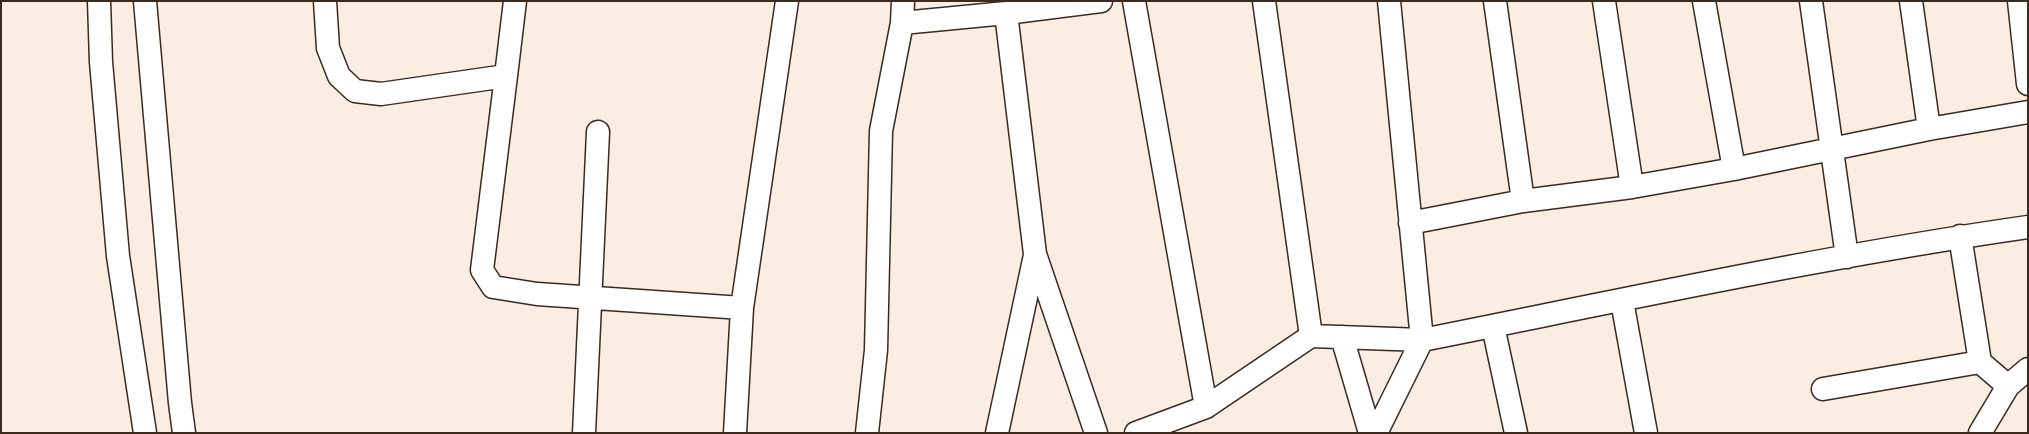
<!DOCTYPE html>
<html>
<head>
<meta charset="utf-8">
<style>
  body { margin:0 }
  #map { position:relative; width:2029px; height:434px; overflow:hidden; background:#faede2; font-family:"Patrick Hand",sans-serif }
  canvas { display:block }
  .frame { position:absolute; inset:0; border:2px solid #3b2a1e; pointer-events:none }
</style>
</head>
<body>
<div id="map">
<canvas width="2029" height="434"></canvas>
<div class="frame"></div>
</div>
<script>
const c = document.querySelector('canvas').getContext('2d');
c.lineJoin = 'round';
function strokePath(path, color, width, dash) { c.strokeStyle = color; c.lineWidth = width; c.lineCap = dash ? 'butt' : 'round'; c.setLineDash(dash || []); c.stroke(path); }
const street = new Path2D(`
  M325,1L328,48L339,76L355,91L381,94L506,76L482,270L493,287L537,294L742,308
  M1134,1L1206,407
  M1264,1L1311,336L1422,340L1376,433
  M1389,1L1422,340C1623,300 1825,256 2028,227
  M1495,1L1523,201
  M1604,1L1632,187
  M1704,1L1734,169
  M1811,1L1847,257
  M1911,1L1929,129
  M2019,1L2028,84
  M1006,13L1035,254L1096,433
  M902,23L1006,13L1101,1
  M506,76L515,1
  M1410,223L1523,201L1632,187L1734,169L1929,129L2028,112
  M1960,236L1980,362L2008,386
  M1622,301L1646,433
  M1493,326L1516,433
  M1342,337L1370,433
  M1823,389L1980,362
  M584,433L598,132
  M735,433L742,308L787,1
  M867,433L876,350L881,131L902,23L903,1
  M997,433L1035,255
  M1136,433L1206,407L1311,336
  M1980,433L2008,386L2028,369`);
const secondary = new Path2D(`
  M99,1L101,62L118,256L145,433
  M145,1L180,403L184,433`);
strokePath(street, '#3b2a1e', 25);
strokePath(secondary, '#3b2a1e', 25);
strokePath(street, '#fff', 22);
strokePath(secondary, '#fff', 22);
</script>
</body>
</html>
